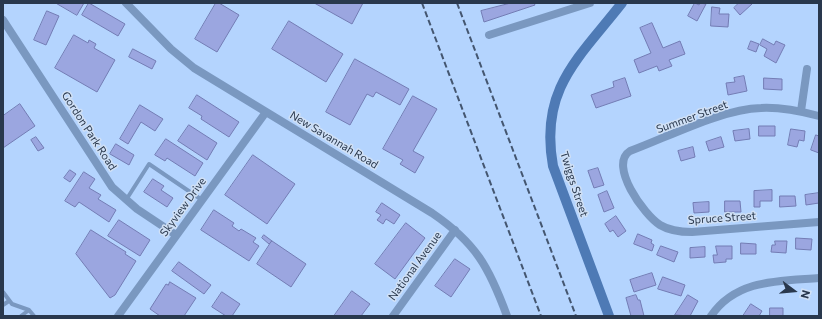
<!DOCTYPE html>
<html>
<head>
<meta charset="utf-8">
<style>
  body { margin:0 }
  #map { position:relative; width:822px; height:319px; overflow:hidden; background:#b4d4fe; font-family:Commissioner,sans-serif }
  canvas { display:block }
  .frame { position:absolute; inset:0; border:4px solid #29384d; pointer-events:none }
  .north { position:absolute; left:774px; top:271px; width:40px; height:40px; -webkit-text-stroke:3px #d0e0f5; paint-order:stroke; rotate:106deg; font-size:11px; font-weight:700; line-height:16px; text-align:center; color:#29384d }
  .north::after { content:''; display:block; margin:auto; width:14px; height:18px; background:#29384d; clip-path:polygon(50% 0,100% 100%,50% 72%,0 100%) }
</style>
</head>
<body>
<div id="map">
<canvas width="822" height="319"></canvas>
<div class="frame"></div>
<div class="north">N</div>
</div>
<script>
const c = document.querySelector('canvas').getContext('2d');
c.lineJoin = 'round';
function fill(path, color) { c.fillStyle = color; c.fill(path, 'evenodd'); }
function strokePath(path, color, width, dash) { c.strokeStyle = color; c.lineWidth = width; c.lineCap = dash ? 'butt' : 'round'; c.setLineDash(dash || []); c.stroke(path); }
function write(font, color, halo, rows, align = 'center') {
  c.font = font + ' Commissioner,sans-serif'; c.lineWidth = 3; c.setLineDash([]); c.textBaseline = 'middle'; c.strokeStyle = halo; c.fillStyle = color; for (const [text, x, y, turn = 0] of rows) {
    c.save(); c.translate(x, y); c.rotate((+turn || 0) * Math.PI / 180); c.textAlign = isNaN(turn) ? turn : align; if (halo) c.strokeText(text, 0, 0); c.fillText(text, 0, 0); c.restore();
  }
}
const building = new Path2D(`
  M56,3H84L77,15Z
  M89,3L125,24L118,36L82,15Z
  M216,3H219L239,15L217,52L195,39Z
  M317,3H363L352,24L316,4Z
  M511,3H534L535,5L484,22L481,11Z
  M695,3L699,5L700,3L706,4L697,21L688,16Z
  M739,3H751L752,4L740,15L734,8Z
  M712,7L720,8L719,14H729L728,27L711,26Z
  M47,11L59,16L46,45L34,40Z
  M289,21L343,54L326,82L272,49Z
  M652,23L663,48L680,41L685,54L669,60L672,66L659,71L657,66L639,73L634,60L651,53L640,28Z
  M74,35L88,43L89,40L96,44L94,48L115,60L97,92L55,68Z
  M763,39L774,45L776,41L785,45L776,63L764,56L767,49L760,45Z
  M751,41L759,44L756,52L748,49Z
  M133,49L156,61L152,69L129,57Z
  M355,59L409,89L400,105L376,92L373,97L367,94L350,125L326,112Z
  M744,76L747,91L728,95L726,83L735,82L734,78Z
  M625,78L631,96L596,108L591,95L614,87L613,82Z
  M764,78L782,79V90L764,89Z
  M197,95L239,122L229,137L201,119L202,116L189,108Z
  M413,96L437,109L413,151L424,157L415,173L400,164L403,160L383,149Z
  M20,104L35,126L3,148V116Z
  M140,105L163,119L155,131L141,122L128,144L120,139Z
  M189,125L217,143L207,160L178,141Z
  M759,126H775V136H759Z
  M749,129L750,139L735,141L733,131Z
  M791,129L805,131L804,141L799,140L797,147L788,145Z
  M816,135L819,136V153L811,150Z
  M36,137L44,148L38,151L31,140Z
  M721,137L724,147L709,151L706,142Z
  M166,139L203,163L195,176L167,158L165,161L155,155Z
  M116,144L134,155L129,165L110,154Z
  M693,147L695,157L681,161L678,151Z
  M253,155L295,184L267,224L225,195Z
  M598,168L604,185L594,188L588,171Z
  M70,170L76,174L70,182L64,178Z
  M84,172L95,179L89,188L101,195L98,199L116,210L109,222L79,202L75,207L65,201Z
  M153,179L164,186L161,190L173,198L167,207L144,192Z
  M772,190V201H760V207H754V191Z
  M607,191L614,208L604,212L598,195Z
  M819,193V203L806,205L805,195Z
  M780,196H795L796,206L780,207Z
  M725,201H740L741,212H725Z
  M709,202V212L694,213L693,203Z
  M382,203L400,215L394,224L386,219L383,224L377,220L381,215L376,212Z
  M214,210L234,223L232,226L239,231L241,229L256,238L253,242L259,246L249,261L201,230Z
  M616,216L626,231L618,237L613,230L610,232L605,224Z
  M119,220L150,240L140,256L108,236Z
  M406,223L425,238L395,279L375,264Z
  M91,230L126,252L125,254L136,261L115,295L110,298L76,254Z
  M638,234L652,240L651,243L654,245L652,251L634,244Z
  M264,235L272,241L269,244L262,238Z
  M796,238L812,239L811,250L796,249Z
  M272,241L306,264L291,287L257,264Z
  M775,241H787L786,253L771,252L772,245H775Z
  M741,243L756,244V254H741Z
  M661,246L678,252L674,262L657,255Z
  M716,246H732V259H726V262L714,263L713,255H717Z
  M705,247V257L690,258V248Z
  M455,259L470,269L451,297L435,286Z
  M179,262L211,285L204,294L172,271Z
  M652,273L656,285L634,292L630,280Z
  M663,277L685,285L681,296L658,289Z
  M170,282L196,298L184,316H160L150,309L166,284L168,285Z
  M352,291L370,304L361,316H334Z
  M222,292L240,304L232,316H226L212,307Z
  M636,295L638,300H640L644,316H631L626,298Z
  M688,295L698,301L690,316L675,315Z
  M751,304L762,311L759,316H743Z
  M770,308H783V316H770Z`);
const lane = new Path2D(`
  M126,200L149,164L202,200
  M3,292L12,304L29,310
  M3,305L9,301
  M21,316L29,310L34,316`);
const street = new Path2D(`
  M126,3L171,49L194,68L432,213C476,243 489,267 507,316
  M3,20L112,187L137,209L176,235
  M489,35L590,3
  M801,111L807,69
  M819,116C800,111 781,107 761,108C722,109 668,137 630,151C608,165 644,215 660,225C670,231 681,232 692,232L819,222
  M118,316L266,112
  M393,316L455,230
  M711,316C736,279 779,281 819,278`);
const secondary = new Path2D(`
  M609,316L553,166C539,89 579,58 622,3`);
const rail = new Path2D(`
  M422,3L541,316
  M457,3L576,316`);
const streetNames = [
  ["Summer Street",692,117,-20],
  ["Gordon Park Road",89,131,57],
  ["New Savannah Road",334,140,31],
  ["Twiggs Street",574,184,72],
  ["Skyview Drive",183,207,-54],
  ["Spruce Street",722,218,-4],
  ["National Avenue",415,266,-54]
];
fill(building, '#9ba6e0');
strokePath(building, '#737cb4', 1);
strokePath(lane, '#7a98c0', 4);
strokePath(street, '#7a98c0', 8);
strokePath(secondary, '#4e7ab5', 10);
strokePath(rail, '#445670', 2, [6, 3]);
write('11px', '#29384d', '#d0e0f5', streetNames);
</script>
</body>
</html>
